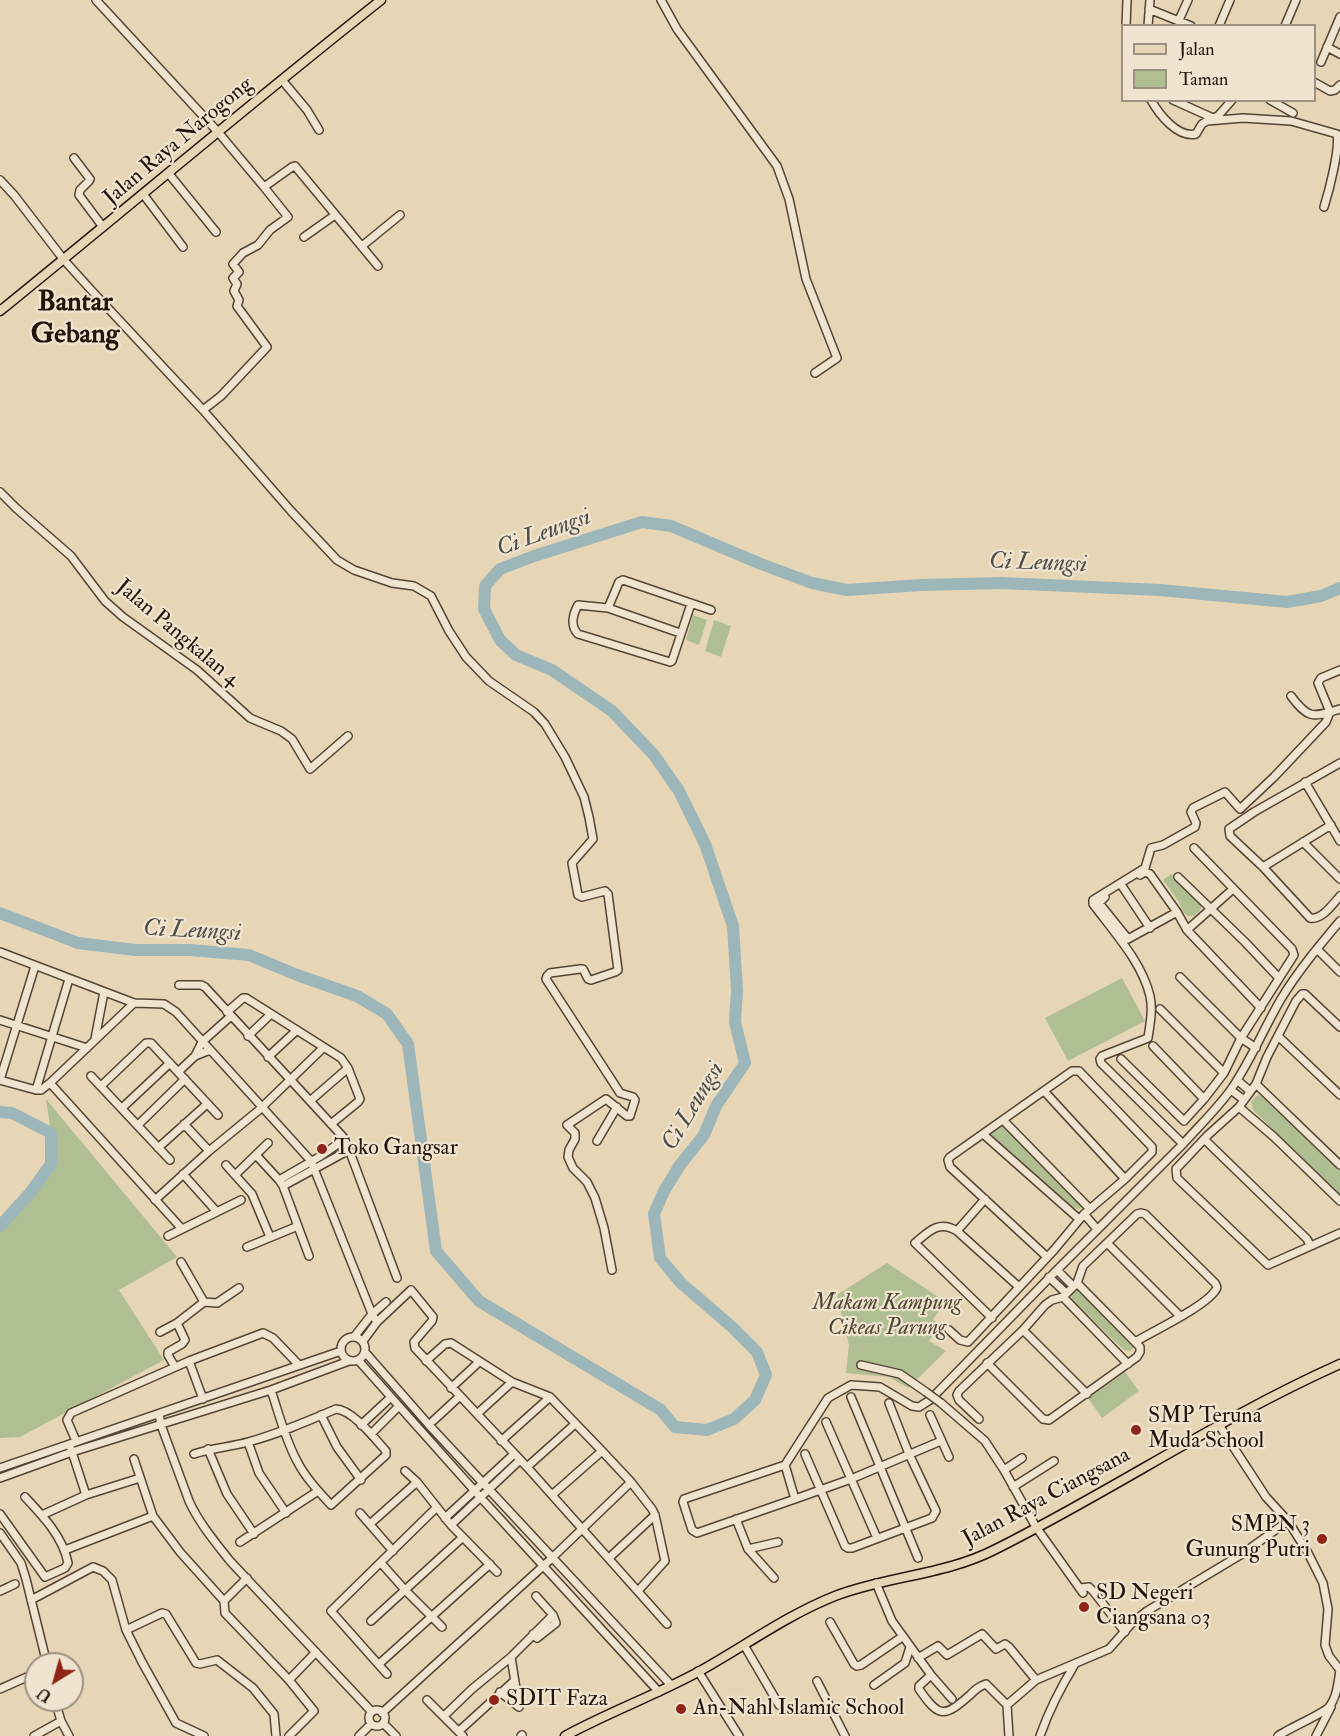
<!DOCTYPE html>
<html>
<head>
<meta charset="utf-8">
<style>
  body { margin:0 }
  #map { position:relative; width:1340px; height:1736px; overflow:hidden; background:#e6d6b6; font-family:"IM FELL Double Pica",serif }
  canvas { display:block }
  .legend { position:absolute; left:1121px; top:24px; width:195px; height:78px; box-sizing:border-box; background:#efe4d0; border:2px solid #9e9181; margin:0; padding:8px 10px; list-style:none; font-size:18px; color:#25140b }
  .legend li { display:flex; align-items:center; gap:12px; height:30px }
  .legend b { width:30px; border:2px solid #9e9181 }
  .north { position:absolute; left:24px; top:1652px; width:60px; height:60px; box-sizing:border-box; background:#efe4d0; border:2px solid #9e9181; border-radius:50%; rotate:217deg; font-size:16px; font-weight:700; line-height:24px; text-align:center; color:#25140b }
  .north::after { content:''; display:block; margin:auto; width:21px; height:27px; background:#8f2418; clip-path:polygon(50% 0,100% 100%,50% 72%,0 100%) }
</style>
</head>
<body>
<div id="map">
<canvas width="1340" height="1736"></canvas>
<ul class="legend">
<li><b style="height:8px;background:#e6d6b6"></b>Jalan</li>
<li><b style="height:16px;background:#b0bf92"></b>Taman</li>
</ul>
<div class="north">U</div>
</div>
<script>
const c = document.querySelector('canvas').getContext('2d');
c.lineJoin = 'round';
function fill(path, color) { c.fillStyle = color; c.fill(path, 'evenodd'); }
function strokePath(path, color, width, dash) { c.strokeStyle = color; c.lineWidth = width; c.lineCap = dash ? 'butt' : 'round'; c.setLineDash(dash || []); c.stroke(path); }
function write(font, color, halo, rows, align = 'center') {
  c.font = font + ' "IM FELL Double Pica",serif'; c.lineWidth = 4.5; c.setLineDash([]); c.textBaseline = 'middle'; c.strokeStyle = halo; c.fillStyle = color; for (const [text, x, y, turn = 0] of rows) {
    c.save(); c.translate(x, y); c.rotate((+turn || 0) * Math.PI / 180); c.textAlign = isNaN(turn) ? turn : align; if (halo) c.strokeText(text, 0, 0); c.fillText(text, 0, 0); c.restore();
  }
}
const green = new Path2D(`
  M693,615L707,620L699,645L686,640Z
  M714,620L731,626L721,657L705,651Z
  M1171,874L1201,906V909L1194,916H1188L1183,912L1179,902L1163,880Z
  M1122,978L1145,1021L1068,1061L1045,1018Z
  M1259,1095L1264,1097L1340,1171V1195L1253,1110L1251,1102L1255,1097Z
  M46,1099L177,1257L119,1290L164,1360L20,1437L0,1438V1226L30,1193L51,1164V1133Z
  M1004,1125L1083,1206L1079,1209L1072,1208L992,1137L991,1134Z
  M887,1263L946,1302L933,1319L940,1326L929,1341L946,1351L908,1388L889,1377L846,1373L849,1345L837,1295Z
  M1078,1289L1136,1344L1131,1351L1124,1350L1072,1300L1071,1293L1074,1290Z
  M1125,1372L1139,1391L1102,1418L1088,1398Z`);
const river = new Path2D(`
  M0,913L78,943L135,950H190L249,955L297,975L357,996L387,1014L408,1044L436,1251L479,1301L661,1410L675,1427L707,1430L734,1419L755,1400L766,1375L757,1352L732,1327L681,1283L660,1258L654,1214L664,1191L680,1165L704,1135L716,1106L745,1063L735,1022L737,991L733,926L705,844L679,791L654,755L612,711L552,670L516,655L500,640L484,609L485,586L500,569L534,556L642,522L671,526L761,564L812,583L847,590L921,585L1001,583L1160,590L1287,602L1321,596L1340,588
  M0,1112L12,1113L51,1133V1164L30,1193L0,1226`);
const minor = new Path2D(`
  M96,0L218,132L264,187L292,167L295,166L378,266
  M661,0L677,29L777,166L789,199L806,279L837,358L815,373
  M1149,9L1191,26
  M1179,20L1188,0
  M1126,26L1127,0
  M1148,26L1150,0
  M1219,26L1230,0
  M1285,26L1296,0
  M1327,47L1340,54
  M1321,62L1340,17
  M282,80L307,110L319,130
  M1314,82L1330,91L1335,90L1340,85
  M1151,100C1159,114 1177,138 1196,134L1202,124L1207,121L1243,118L1291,121L1337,134C1340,149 1329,191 1324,207
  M1173,100L1213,118L1218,116L1232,100
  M1270,100L1293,113
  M74,158L90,179L89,181L80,190L79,195L103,227
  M169,174L216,232
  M0,180L14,195L64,260L92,291L203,410L291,511L337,560L354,570L392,583L414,586L431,596L449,631L466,657L489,681L534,712L545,724L565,757L584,797L589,817L593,839L572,863L578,895L582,897L605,891L608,894L618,970L615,972L591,980L588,979L583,969H580L550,973L547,976L546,979L620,1093L633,1097L635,1100L630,1116H627L606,1099L567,1125L575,1133V1139L569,1150L568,1157L573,1168L587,1182L595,1198L604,1228L612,1270
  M143,194L183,247
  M304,237L335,215
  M362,246L400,215
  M203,410L221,396L267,347L237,306L239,300L234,291L237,284L233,278L239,272L233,264L243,253L258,245L270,230L288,217L264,187
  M0,492L16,508L71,556L105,601L123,617L197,670L250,718L281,731L292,739L310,769L348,736
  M691,604L672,661L670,662L578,634C570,626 573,614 578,605L608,608L619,582L623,580L711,610
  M608,608L680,633
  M1291,696C1309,720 1313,717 1340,709
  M1340,763L1254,812L1229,829L1230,836L1263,867L1310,918C1322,920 1332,905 1340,896
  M1305,782L1340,841
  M1303,842L1340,879
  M1263,867L1331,825
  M1140,875L1145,872L1150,874L1177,912L1187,930L1261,1008
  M1178,877L1245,942L1278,977
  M1122,886L1150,928
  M1105,897L1099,903L1128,939L1177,912
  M1187,930L1233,889
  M1317,949L1340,972
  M0,952L134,1003L164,1004L176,1012L311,1161L372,1314L377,1322
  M1180,977L1241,1038L1256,1048
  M179,985H201L205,987L345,1139L397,1278
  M134,1003L50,1083L182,1229
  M1160,1009L1224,1073
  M227,1012L243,998H246L341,1058L348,1068L360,1099L358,1102L331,1124
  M0,1020L87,1048
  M1340,1027L1305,994H1302L1296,1001L1267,1057L1256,1084L1239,1107L1208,1135L1176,1169L1177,1178L1268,1265L1340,1233
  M248,1036L271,1014
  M1278,1036L1340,1095
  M95,1039L104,992
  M1153,1046L1204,1099
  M195,1056L202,1042L231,1016
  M268,1057L297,1030
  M1121,1059L1184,1121L1204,1099L1224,1073L1241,1038L1294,955L1292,949L1194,848
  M178,1072L195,1056L210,1050
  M91,1076L170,1160
  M0,1080L35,966
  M0,1080L36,1090H41L50,1083
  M1237,1080L1250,1091
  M1256,1084L1340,1165
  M101,1086L146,1043H151L218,1115
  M36,1090L69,979
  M1231,1090L1244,1100
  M1044,1091L1125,1179
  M310,1101L348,1068
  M1239,1107L1274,1137L1340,1201
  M122,1108L170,1063
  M1003,1120L1090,1209
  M184,1124L209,1151
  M138,1125L185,1079
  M983,1134L1079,1219
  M1204,1139L1307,1239L1310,1245
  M597,1141L617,1107
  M1183,1144L1101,1063L1100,1059L1102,1056L1148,1038C1150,1024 1153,1010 1150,996C1142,962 1113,931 1093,904V900L1145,868L1151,848L1163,845L1195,827L1196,823L1191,812L1193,808L1225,792L1240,809L1274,777L1326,722L1330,712L1318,683L1321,678L1340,670
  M158,1148L207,1104
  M256,1155L279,1180L283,1186L309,1256
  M226,1165L252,1194L270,1237
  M183,1174L217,1212
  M235,1175L268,1143
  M279,1180L319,1157L345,1139
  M283,1186L349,1150
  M155,1200L209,1151L259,1110L323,1048
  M1084,1214L1097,1229
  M957,1231L985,1199
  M168,1236L241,1200
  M1107,1243L1180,1316
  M247,1247L298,1226
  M181,1262L204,1302
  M1057,1270L1073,1286
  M1049,1277L1066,1293
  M1063,1297L1128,1364
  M992,1318L915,1243C929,1231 939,1220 957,1231L1019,1287
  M949,1330L960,1340L968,1342L1054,1250L1084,1214L1125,1179L1152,1152V1147L1079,1071H1072L950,1157L948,1160L950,1167L1047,1257
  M1023,1330L1087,1394
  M160,1332L177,1323
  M341 1349a12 12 0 1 1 24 0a12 12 0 1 1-24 0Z
  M354,1337L372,1314L386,1302
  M363,1341L377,1322L411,1290L433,1317L432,1321L414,1342L415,1348L527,1467L667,1624
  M365,1352L429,1425L671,1685
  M358,1360L481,1498L659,1692
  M189,1361L203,1399
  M426,1361L445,1344L451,1343L512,1382L550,1397L602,1451L631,1482L652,1509L655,1515L665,1561L638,1591
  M987,1363L1043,1419L1049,1420L1137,1357L1140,1352V1347L1077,1283
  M861,1365L900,1374L926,1392
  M175,1367L168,1355V1352L182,1344L185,1340L177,1323L204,1302L217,1303L239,1288
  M451,1388L479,1362
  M851,1397L918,1558
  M941,1403L985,1441L1004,1470L1036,1527L1083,1593
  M159,1414L161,1425L189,1501C199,1523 215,1542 230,1561L372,1712
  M477,1414L512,1382
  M321,1415L337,1447L361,1480
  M930,1415L949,1457
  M979,1419L959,1400L957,1395L959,1391L1023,1330L1045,1305L1052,1300L1063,1297L1077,1283L1083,1266L1137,1214L1141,1213L1145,1214L1215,1283C1217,1287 1218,1287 1215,1291C1204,1307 1153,1331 1135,1342
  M433,1421L459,1397
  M826,1422L877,1538
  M361,1425L390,1398
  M1219,1425L1266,1497L1288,1521L1308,1553L1323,1583L1328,1609L1325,1645L1329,1656L1340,1670C1338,1683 1337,1697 1329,1707C1323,1714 1289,1728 1278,1736
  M371,1434L399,1406
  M76,1441L67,1420L71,1413L189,1361L263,1333L273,1338L299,1365
  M501,1441L550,1397
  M248,1442L259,1473L286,1513
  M71,1449L86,1495
  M208,1449L227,1494L254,1534
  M194,1454C212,1448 230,1447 248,1442C278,1434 308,1421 336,1409C353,1410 375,1439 386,1451V1455L331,1505C319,1492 305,1477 297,1461C285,1439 279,1414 271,1390
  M805,1454L845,1546L848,1548H852L932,1518L936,1511L909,1454L889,1403
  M134,1459L153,1516L180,1552L224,1601
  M785,1465L795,1499L697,1533L692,1530L683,1502L684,1499L785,1465L828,1398L851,1385L880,1387L912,1406L919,1407L930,1400L1057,1270L1183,1144C1199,1126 1218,1108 1232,1088C1251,1060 1264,1028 1281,999C1298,971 1319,946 1340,921
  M527,1467L575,1424
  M0,1468L341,1351
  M1004,1470L1022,1458
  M405,1471L417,1482L451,1525L497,1572
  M0,1478L72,1452L271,1390L349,1361
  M1013,1487L1054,1461
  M552,1495L602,1451
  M795,1499L851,1479L941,1441
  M360,1513L393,1551
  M0,1514L45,1577L65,1568L68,1563C63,1537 43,1516 25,1497
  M42,1515L86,1495L140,1478
  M445,1518L514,1454
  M736,1519L748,1549L778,1542
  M370,1524L417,1482
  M451,1525L520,1460
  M0,1533L21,1563L26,1579L47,1664
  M240,1542L318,1491
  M748,1549L774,1578
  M65,1550L153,1516
  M555,1555L631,1482
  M609,1558L655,1515
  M381,1563L405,1590L442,1627
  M247,1578L224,1601L225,1613L289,1680L314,1711L289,1736
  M876,1583L892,1621L931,1675L952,1699
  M1080,1588L1089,1587L1093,1591L1125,1632
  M0,1591L15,1584
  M31,1600L93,1567L103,1571L112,1580L126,1630L142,1662L176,1723L204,1736
  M371,1621L463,1537
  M830,1622L854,1664L857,1666L861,1665L902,1637
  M126,1630L162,1613L166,1614L196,1663L200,1664L217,1660L253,1688L274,1714L276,1736
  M533,1634L537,1638L556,1623L553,1615
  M744,1645L779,1705
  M511,1657L519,1707
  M918,1658L938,1646L947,1655L982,1634L996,1649L1005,1644L1009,1647L1036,1680
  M379,1664L490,1564
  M698,1671L739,1736
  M387,1674L331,1611L436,1508
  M931,1675L919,1686V1689C939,1718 944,1718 970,1695C975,1690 979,1686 986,1684L1007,1705L1009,1736
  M289,1680L316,1652
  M817,1681L845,1736
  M874,1685L905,1663L910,1647
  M0,1689L36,1673
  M500,1692L519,1707
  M55,1700L61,1721L69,1736
  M427,1700L463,1736
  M1007,1705L1036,1680L1109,1649L1132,1623L1147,1611L1242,1554L1288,1521
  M369 1718a8 8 0 1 1 16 0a8 8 0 1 1-16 0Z
  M382,1713L552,1558
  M444,1716L472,1689L511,1657L553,1615L536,1596
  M383,1723L396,1736
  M459,1731L514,1681
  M34,1736L61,1721
  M359,1736L371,1724
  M521,1736L522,1735
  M1040,1736C1049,1710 1061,1687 1075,1664
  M1316,1736L1331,1707`);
const major = new Path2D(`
  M0,311C127,208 252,102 381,0
  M565,1736C609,1712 656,1695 700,1671C745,1646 787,1615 835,1596C887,1576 946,1575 996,1549C1112,1491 1221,1417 1340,1364`);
const minorBridge = new Path2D(`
  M926,1392L941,1403`);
const markers = [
  [322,1149,6,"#8f2418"],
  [1136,1430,6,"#8f2418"],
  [1322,1539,6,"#8f2418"],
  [1084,1607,6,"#8f2418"],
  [494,1700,6,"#8f2418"],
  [681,1709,6,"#8f2418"]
];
const streetNames = [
  ["Jalan Raya Narogong",179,142,-40],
  ["Jalan Pangkalan 4",177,634,40],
  ["Jalan Raya Ciangsana",1047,1498,-28]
];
const poiNames = [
  ["Toko Gangsar",334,1149],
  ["SMP Teruna",1148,1417],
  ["Muda School",1148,1442],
  ["SMPN 3",1310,1526,"right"],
  ["Gunung Putri",1310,1551,"right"],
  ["SD Negeri",1096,1594],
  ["Ciangsana 03",1096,1619],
  ["SDIT Faza",506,1700],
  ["An-Nahl Islamic School",693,1709]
];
const parkNames = [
  ["Makam Kampung",887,1304],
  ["Cikeas Parung",887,1329]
];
const waterNames = [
  ["Ci Leungsi",544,534,-20],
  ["Ci Leungsi",1038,564,2],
  ["Ci Leungsi",192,932,3],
  ["Ci Leungsi",694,1107,-59]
];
const districtNames = [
  ["Bantar",75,304],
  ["Gebang",75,336]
];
fill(green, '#b0bf92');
strokePath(river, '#9db6ba', 12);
strokePath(minor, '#554436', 10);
strokePath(major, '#25140b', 11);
strokePath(minor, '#efe4d0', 7);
strokePath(major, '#e6d6b6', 8);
strokePath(minorBridge, '#554436', 10, []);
strokePath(minorBridge, '#efe4d0', 7);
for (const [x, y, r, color] of markers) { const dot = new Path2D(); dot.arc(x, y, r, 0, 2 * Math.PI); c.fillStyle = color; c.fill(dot); strokePath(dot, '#efe4d0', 2); }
write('22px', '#25140b', '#efe4d0', streetNames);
write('22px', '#25140b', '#efe4d0', poiNames, 'left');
write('italic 22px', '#4f4734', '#efe4d0', parkNames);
write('italic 24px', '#4f4d48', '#efe4d0', waterNames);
write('bold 28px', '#25140b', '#efe4d0', districtNames);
</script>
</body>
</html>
